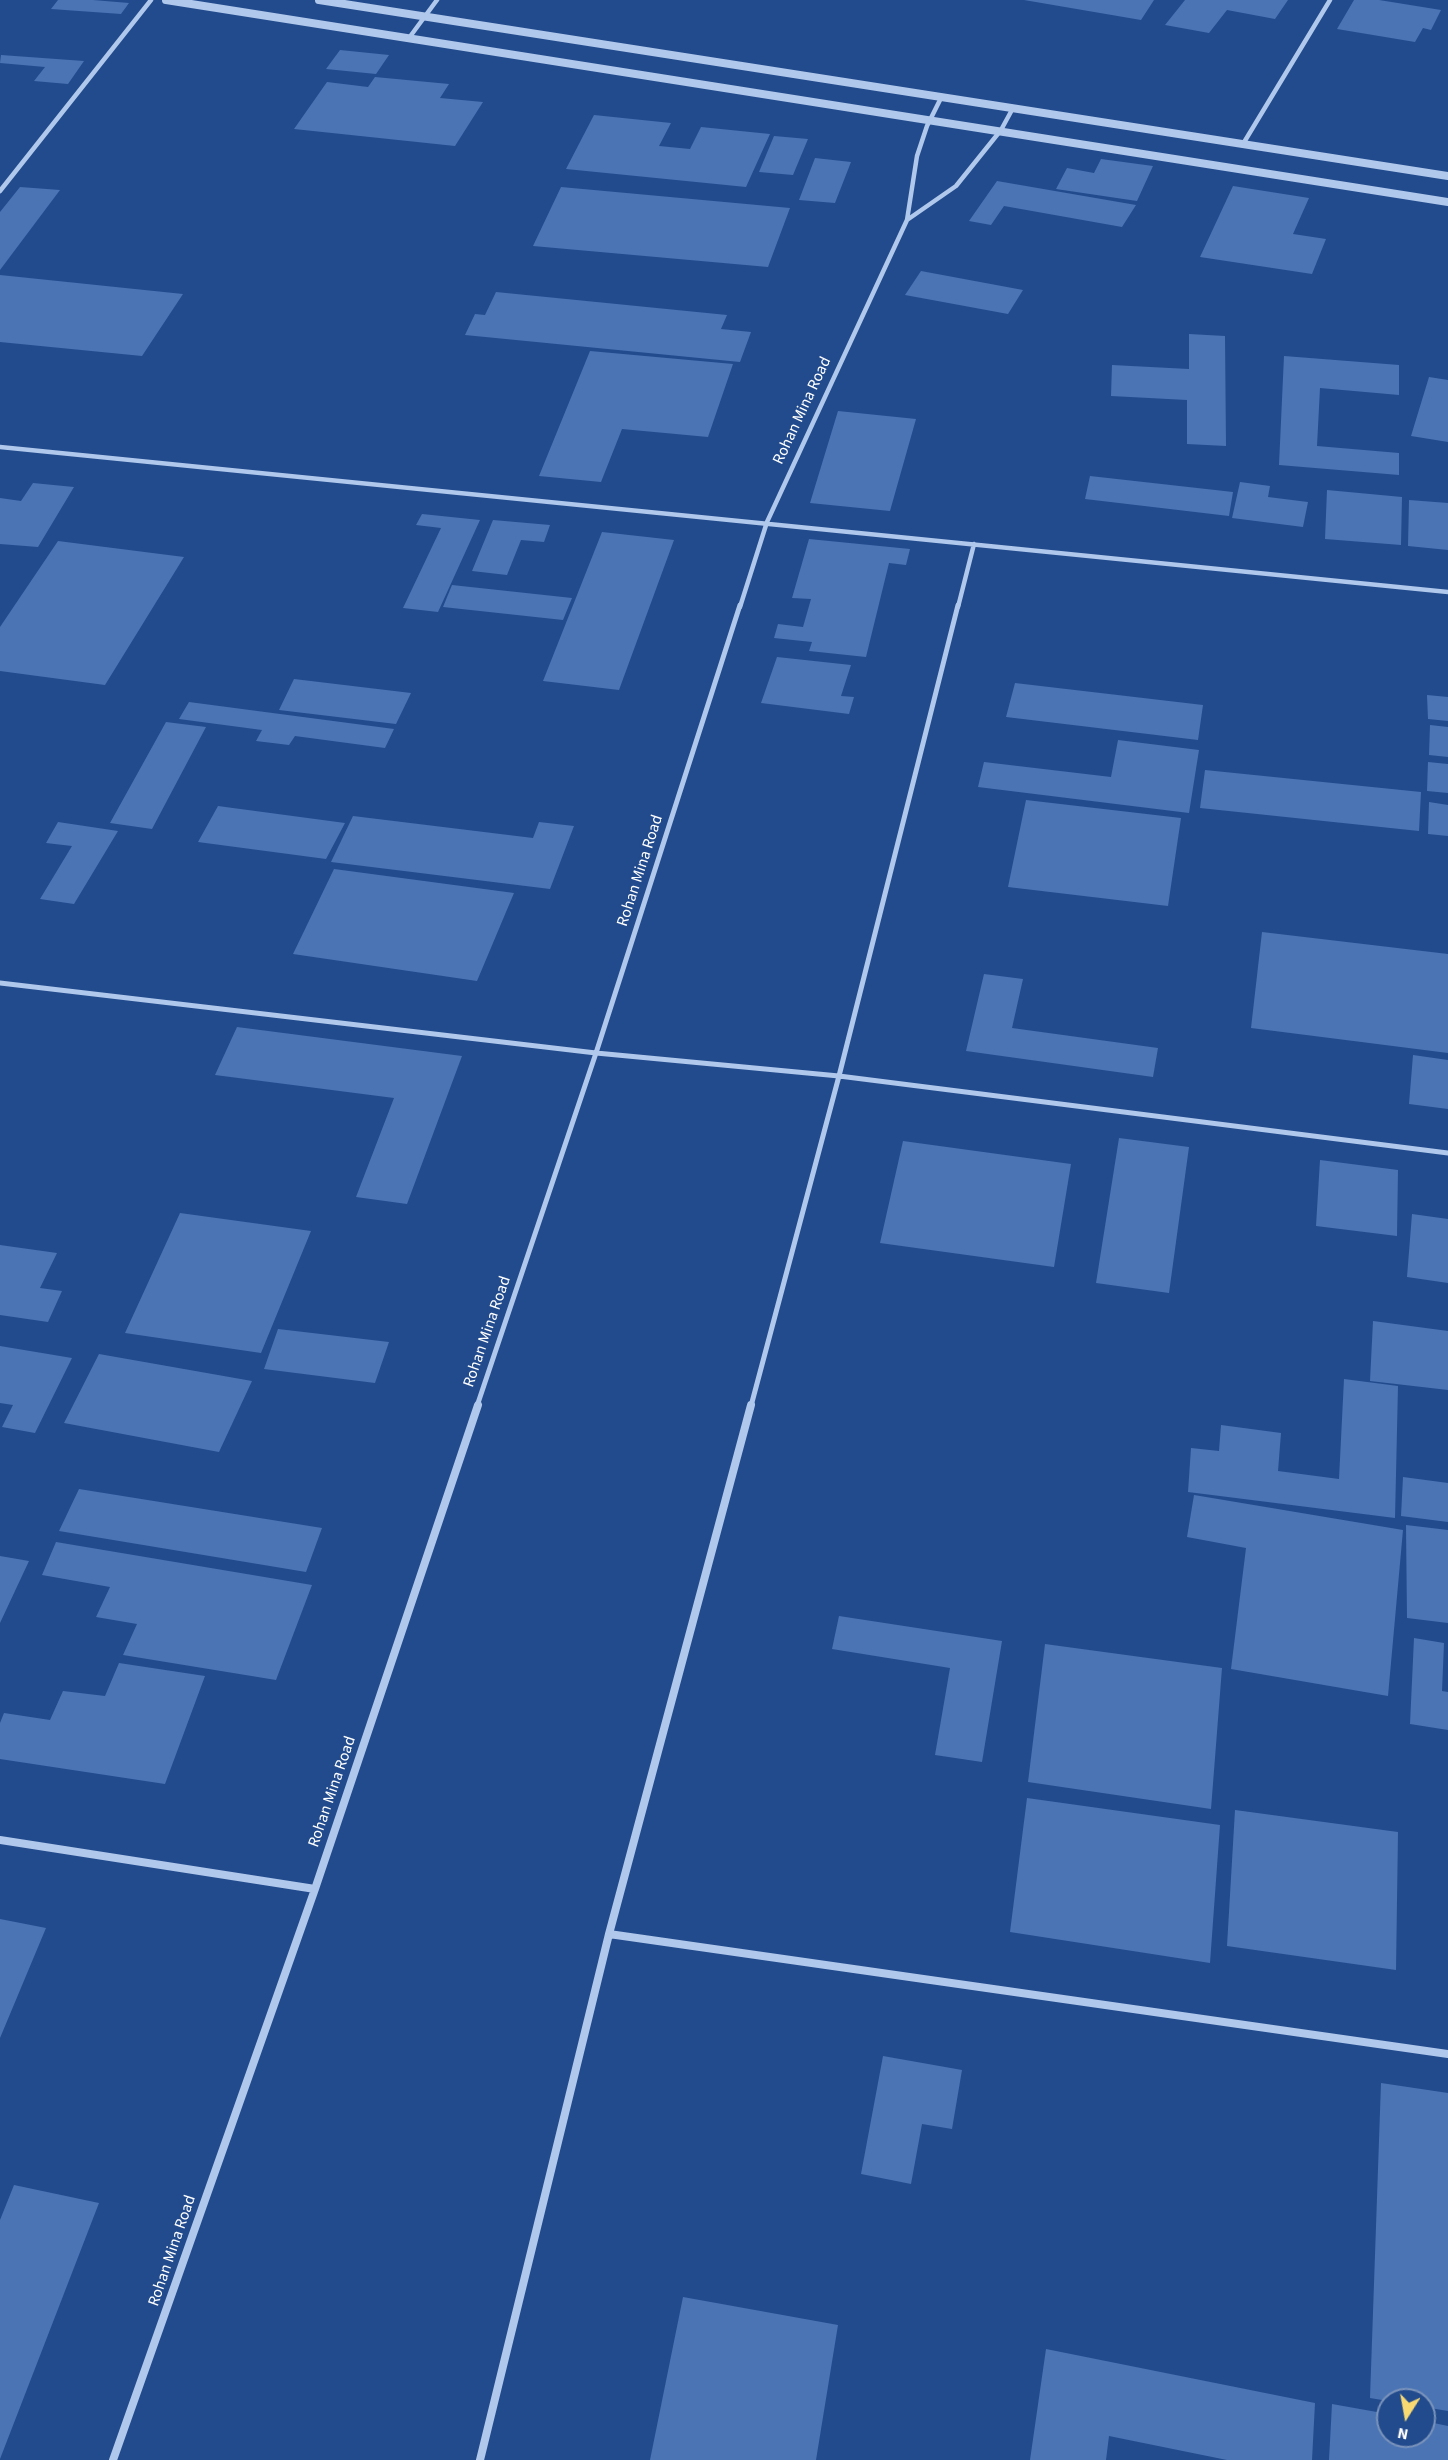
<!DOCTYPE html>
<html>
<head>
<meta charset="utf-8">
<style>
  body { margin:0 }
  #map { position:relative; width:1448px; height:2460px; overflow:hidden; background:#224b8d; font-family:"Source Sans 3",sans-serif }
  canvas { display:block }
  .north { position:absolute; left:1376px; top:2388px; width:60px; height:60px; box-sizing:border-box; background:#224b8d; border:2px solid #7a93bb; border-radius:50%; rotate:191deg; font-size:16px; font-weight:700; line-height:24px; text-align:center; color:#fff }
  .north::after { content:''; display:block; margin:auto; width:21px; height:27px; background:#f8d972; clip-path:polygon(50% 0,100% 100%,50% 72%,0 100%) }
</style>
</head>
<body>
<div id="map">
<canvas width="1448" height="2460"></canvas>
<div class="north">N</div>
</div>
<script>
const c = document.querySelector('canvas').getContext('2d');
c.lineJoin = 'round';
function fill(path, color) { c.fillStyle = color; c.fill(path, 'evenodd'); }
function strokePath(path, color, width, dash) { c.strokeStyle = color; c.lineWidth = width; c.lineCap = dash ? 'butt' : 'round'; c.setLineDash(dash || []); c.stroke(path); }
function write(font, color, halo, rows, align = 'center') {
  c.font = font + ' "Source Sans 3",sans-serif'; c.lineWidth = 5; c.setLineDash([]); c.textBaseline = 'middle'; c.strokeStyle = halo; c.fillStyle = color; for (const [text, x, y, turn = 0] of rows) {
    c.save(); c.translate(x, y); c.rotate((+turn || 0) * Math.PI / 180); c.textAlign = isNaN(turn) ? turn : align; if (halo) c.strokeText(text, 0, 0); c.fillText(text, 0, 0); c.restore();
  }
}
const building = new Path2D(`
  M58,0H93L129,3L121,14L51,9Z
  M1024,0H1154L1141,20Z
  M1185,0H1288L1275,19L1227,10L1209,33L1165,25Z
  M1354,0H1379L1441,10L1431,30L1423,28L1415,42L1337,29Z
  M340,50L389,55L376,74L326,69Z
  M1,55L84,61L68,84L34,81L45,67L0,63Z
  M375,77L449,84L440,98L483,102L455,146L294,129L327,82L368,87Z
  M594,115L671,123L659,146L690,149L701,127L770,134L746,187L566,169Z
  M774,136L808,139L793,175L759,172Z
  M815,158L851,162L835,203L799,200Z
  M1101,159L1153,166L1137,201L1056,189L1067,168L1094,173Z
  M997,181L1136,205L1122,227L1004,206L991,225L969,221Z
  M1233,186L1309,198L1293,234L1326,239L1312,274L1200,257Z
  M20,187L60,190L0,270V212Z
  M561,187L790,208L768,267L533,246Z
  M921,271L1023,290L1008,314L905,295Z
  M0,275L183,294L142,356L0,342Z
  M496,292L727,315L721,329L751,332L740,362L465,335L475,314L485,315Z
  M1189,334L1225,336L1226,446L1187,444V400L1111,396L1112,365L1189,369Z
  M590,351L733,364L708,437L622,429L601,482L539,476Z
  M1284,356L1399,365V395L1320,388L1317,446L1399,453V475L1279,465Z
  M1429,377L1448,380V442L1411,436Z
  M838,411L916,419L890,511L810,503Z
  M1090,476L1233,492L1229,516L1085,499Z
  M1240,482L1270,486L1268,497L1308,502L1303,527L1232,518Z
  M33,483L74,487L38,547L0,544V498L21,501Z
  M1327,490L1402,497L1401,545L1325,539Z
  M1409,500L1448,503V550L1408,546Z
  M422,514L480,520L438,612L403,608L441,528L416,525Z
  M493,520L550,525L544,542L521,540L507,575L472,571Z
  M602,532L674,540L619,690L543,681Z
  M809,539L910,549L906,565L889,563L866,657L809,651L812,642L774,638L778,624L803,627L811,599L792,598Z
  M58,541L184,557L105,685L0,671V627Z
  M452,585L572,598L563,620L443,607Z
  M777,657L851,665L841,696L854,697L849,714L761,703Z
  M294,679L411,693L396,724L279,710Z
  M1015,683L1203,705L1198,740L1006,717Z
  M1427,695L1448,697V721L1428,719Z
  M189,702L394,729L385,748L295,736L289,745L256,741L262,730L179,719Z
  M166,722L206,727L152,829L110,823Z
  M1430,725L1448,727V757L1429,755Z
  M1118,740L1199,750L1189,813L978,787L984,762L1111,777Z
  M1428,762L1448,764V793L1427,791Z
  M1205,770L1421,792L1419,831L1200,808Z
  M1026,800L1181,818L1168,906L1008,887Z
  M1429,802L1448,805V836L1428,834Z
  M218,806L345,823L326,859L198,842Z
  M353,816L533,838L539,822L574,826L550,889L331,862Z
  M58,822L118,831L74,904L40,899L72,846L46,843Z
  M334,869L514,893L477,981L293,954Z
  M1262,932L1448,954V1053L1251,1028Z
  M984,974L1023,979L1012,1028L1158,1048L1153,1077L966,1051Z
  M237,1027L462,1056L407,1204L356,1197L394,1098L215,1075Z
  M1413,1055L1448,1060V1109L1409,1104Z
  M1119,1138L1189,1147L1169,1293L1096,1283Z
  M903,1141L1071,1164L1054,1267L880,1243Z
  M1320,1160L1398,1170L1397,1236L1316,1226Z
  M180,1213L311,1231L261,1353L125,1333Z
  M1412,1214L1448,1219V1283L1407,1277Z
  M0,1245L57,1253L40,1288L62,1291L48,1322L0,1315Z
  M1373,1321L1448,1331V1390L1370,1381Z
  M278,1329L389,1342L375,1383L264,1369Z
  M0,1346L72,1358L35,1433L2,1427L13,1405L0,1403Z
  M99,1354L252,1381L219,1452L64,1423Z
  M1344,1379L1398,1386L1395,1518L1188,1492L1191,1448L1219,1451L1221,1425L1281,1433L1278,1471L1339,1479Z
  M1403,1477L1448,1483V1522L1401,1516Z
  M79,1489L322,1528L306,1572L59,1531Z
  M1194,1495L1403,1530L1388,1696L1231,1669L1246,1548L1187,1537Z
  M1406,1525L1448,1530V1623L1407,1618Z
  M56,1542L312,1585L276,1680L123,1655L137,1624L96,1617L110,1587L42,1575Z
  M0,1556L29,1561L0,1623Z
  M839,1616L1002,1641L982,1762L935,1755L950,1668L832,1649Z
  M1414,1638L1444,1643L1442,1691L1448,1692V1730L1410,1724Z
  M1045,1644L1222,1668L1211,1809L1028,1782Z
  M119,1663L205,1676L165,1784L0,1759V1723L4,1713L50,1720L63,1691L105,1696Z
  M1027,1798L1220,1825L1210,1963L1010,1932Z
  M1235,1810L1398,1832L1396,1970L1227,1946Z
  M0,1919L46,1928L0,2038Z
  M883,2056L962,2070L952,2129L922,2124L911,2184L861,2174Z
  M1381,2083L1448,2093V2411L1424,2407V2400L1388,2401L1370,2398Z
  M14,2185L99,2203L0,2459V2220Z
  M683,2297L838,2325L816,2460H650Z
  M1046,2349L1315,2403L1312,2460H1227L1109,2436L1106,2460H1030Z
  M1332,2404L1388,2414V2436H1424V2421L1448,2426V2460H1329Z`);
const minorFar2 = new Path2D(`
  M409,38L437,0
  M1243,144L1330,0
  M0,191L151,0
  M907,220L956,186L1001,130L1013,108
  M0,447L1448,592
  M740,607L767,522L907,220L917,156L927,126L942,96
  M958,607L974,544`);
const minorFar1 = new Path2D(`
  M0,983L596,1053L839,1076L1448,1153
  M477,1406L596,1053L740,605
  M751,1406L839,1076L958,605`);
const minor = new Path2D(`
  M0,1840L315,1889
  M609,1934L1448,2054
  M113,2460L315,1889L478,1405
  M480,2460L609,1934L751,1405`);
const tertiary = new Path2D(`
  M166,0L1448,202
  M319,0L1448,176`);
const streetNames = [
  ["Rohan Mina Road",803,411,-65],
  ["Rohan Mina Road",641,871,-72],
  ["Rohan Mina Road",488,1332,-71],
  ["Rohan Mina Road",333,1792,-71],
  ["Rohan Mina Road",173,2251,-71]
];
fill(building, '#4a74b4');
strokePath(minorFar2, '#b0c8ec', 4.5);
strokePath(minorFar1, '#b0c8ec', 5);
strokePath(minor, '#b0c8ec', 8);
strokePath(tertiary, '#b0c8ec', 8);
write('16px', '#fff', '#224b8d', streetNames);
</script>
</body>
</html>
